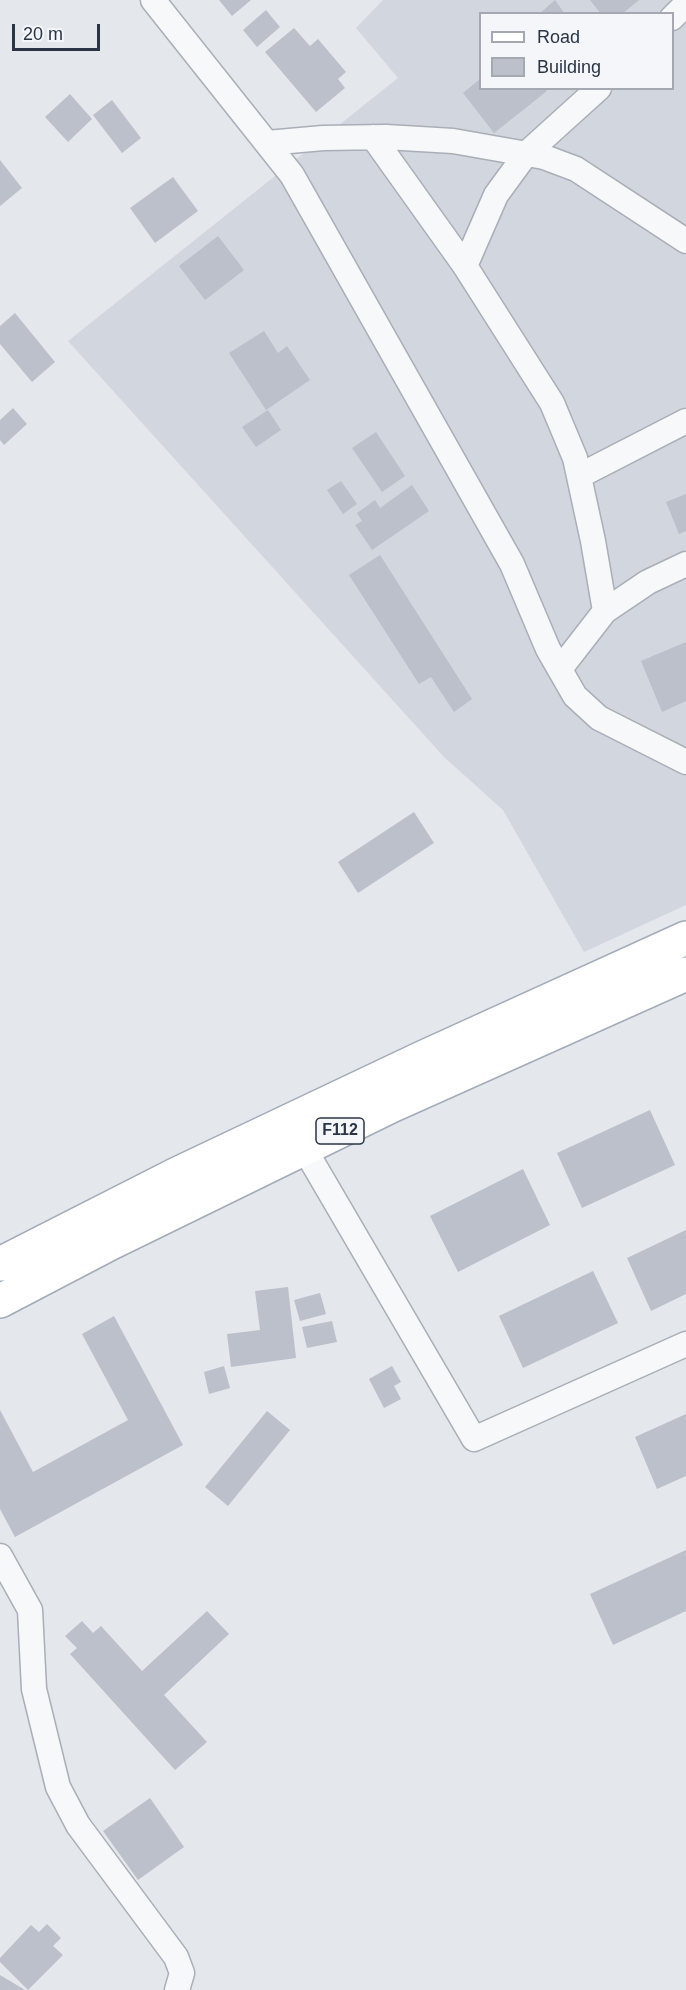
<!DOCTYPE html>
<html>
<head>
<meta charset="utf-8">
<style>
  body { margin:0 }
  #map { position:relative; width:686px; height:1990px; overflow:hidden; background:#e4e7ec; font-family:Helvetica,sans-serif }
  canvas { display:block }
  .legend { position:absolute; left:479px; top:12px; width:195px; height:78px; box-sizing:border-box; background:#f4f6f9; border:2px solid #a4a8b1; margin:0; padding:8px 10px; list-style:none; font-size:18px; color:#2b3445 }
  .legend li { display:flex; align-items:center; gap:12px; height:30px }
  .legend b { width:30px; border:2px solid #a4a8b1 }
  .scale { position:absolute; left:12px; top:24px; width:88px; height:27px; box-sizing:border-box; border:3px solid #2b3445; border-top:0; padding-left:8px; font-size:18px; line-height:21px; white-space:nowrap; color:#2b3445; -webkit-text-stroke:4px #f4f6f9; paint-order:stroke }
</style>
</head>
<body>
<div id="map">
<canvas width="686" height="1990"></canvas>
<ul class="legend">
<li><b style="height:8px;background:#fff"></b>Road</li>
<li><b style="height:16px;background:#bbc0ca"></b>Building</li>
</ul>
<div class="scale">20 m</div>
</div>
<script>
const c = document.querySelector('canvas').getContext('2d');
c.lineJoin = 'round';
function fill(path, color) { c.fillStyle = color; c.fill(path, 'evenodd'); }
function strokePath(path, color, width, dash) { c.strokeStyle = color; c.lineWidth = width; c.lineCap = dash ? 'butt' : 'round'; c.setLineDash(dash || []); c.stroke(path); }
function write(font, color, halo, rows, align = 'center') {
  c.font = font + ' Helvetica,sans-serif'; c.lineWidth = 4.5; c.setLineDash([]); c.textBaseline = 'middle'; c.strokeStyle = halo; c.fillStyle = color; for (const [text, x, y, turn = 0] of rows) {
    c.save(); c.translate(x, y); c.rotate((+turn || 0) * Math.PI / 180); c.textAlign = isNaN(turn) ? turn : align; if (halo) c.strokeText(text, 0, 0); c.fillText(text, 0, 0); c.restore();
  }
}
const built = new Path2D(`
  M383,0H686V905L584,952L503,810L444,757L68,341L398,78L356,28ZM480,14H672V88H480Z`);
const building = new Path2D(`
  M219,0H251L232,16Z
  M555,0L565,14H539Z
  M590,0H639L622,14H601Z
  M266,10L280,27L257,47L243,30Z
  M294,28L310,46L318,39L346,72L338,79L345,88L316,112L265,52Z
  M480,79V88H545L547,91L494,133L463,93Z
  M70,94L92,119L68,142L45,117Z
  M112,100L141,138L122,153L93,115Z
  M0,160L22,188L0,206Z
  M173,177L198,211L155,243L130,208Z
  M218,236L244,270L205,300L179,266Z
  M15,313L55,362L32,382L0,344V326Z
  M264,331L278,353L287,346L310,380L266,410L229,353Z
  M13,408L27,424L4,445L0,440V420Z
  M268,410L281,430L256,447L242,427Z
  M376,432L405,476L382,492L352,448Z
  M341,481L357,504L343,514L327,490Z
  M412,485L429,511L372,550L355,525L362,521L357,513L375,500L380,508Z
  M686,494V531L679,534L666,502Z
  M380,555L472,699L454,712L431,677L419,684L349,575Z
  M686,642V701L662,712L641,661Z
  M414,812L434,843L358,893L338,862Z
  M650,1110L675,1165L582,1208L557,1153Z
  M523,1169L550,1225L458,1272L430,1216Z
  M686,1230V1294L651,1311L627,1258Z
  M593,1271L618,1323L523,1368L499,1316Z
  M288,1287L296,1358L231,1367L227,1334L260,1330L255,1291Z
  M320,1293L326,1314L300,1321L294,1300Z
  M114,1316L183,1445L15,1537L0,1509V1410L33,1472L128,1420L82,1334Z
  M332,1321L337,1342L307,1348L302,1327Z
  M224,1366L230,1388L209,1394L204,1372Z
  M392,1366L401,1382L394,1386L401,1399L384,1408L369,1379Z
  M267,1411L290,1430L228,1506L205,1487Z
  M686,1414V1476L657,1489L635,1437Z
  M686,1550V1611L613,1645L590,1594Z
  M207,1611L229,1634L164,1695L207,1742L175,1770L70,1654L77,1648L65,1636L82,1621L93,1633L101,1626L142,1671Z
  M150,1798L184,1847L138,1880L103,1831Z
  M47,1924L61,1938L53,1946L63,1955L28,1990L0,1962V1958L31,1925L39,1932Z
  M0,1975L25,1990H0Z`);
const street = new Path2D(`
  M153,0L292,175L512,564L548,649L575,696L599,718L686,762
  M672,18L686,4
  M373,137L465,266L552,403L575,458L593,541L605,611
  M267,143L323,138L386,137L453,141L544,157L576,169L686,241
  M465,266L496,195L526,154L599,88
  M579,476L686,421
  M560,669L605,611L648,582L686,564
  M297,1136L474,1439L686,1344
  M0,1556L30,1610L34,1689L58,1787L78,1825L176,1957L182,1973L177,1990`);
const primary = new Path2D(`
  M0,1264L175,1175L422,1058L686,938
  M0,1301L111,1243L391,1106L686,974`);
const shields = [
  [340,1131,48]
];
const shieldNames = [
  ["F112",340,1131]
];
fill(built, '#d2d6de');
fill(building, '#bbc0ca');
strokePath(street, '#a9aeb7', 27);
strokePath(primary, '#a3abb8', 36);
strokePath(street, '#f7f8fa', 24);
strokePath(primary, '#fff', 33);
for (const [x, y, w] of shields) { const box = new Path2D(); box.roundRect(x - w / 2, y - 13, w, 26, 4.5); c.fillStyle = '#f4f6f9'; c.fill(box); strokePath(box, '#2b3445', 1.5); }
write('bold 16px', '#2b3445', null, shieldNames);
</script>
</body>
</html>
